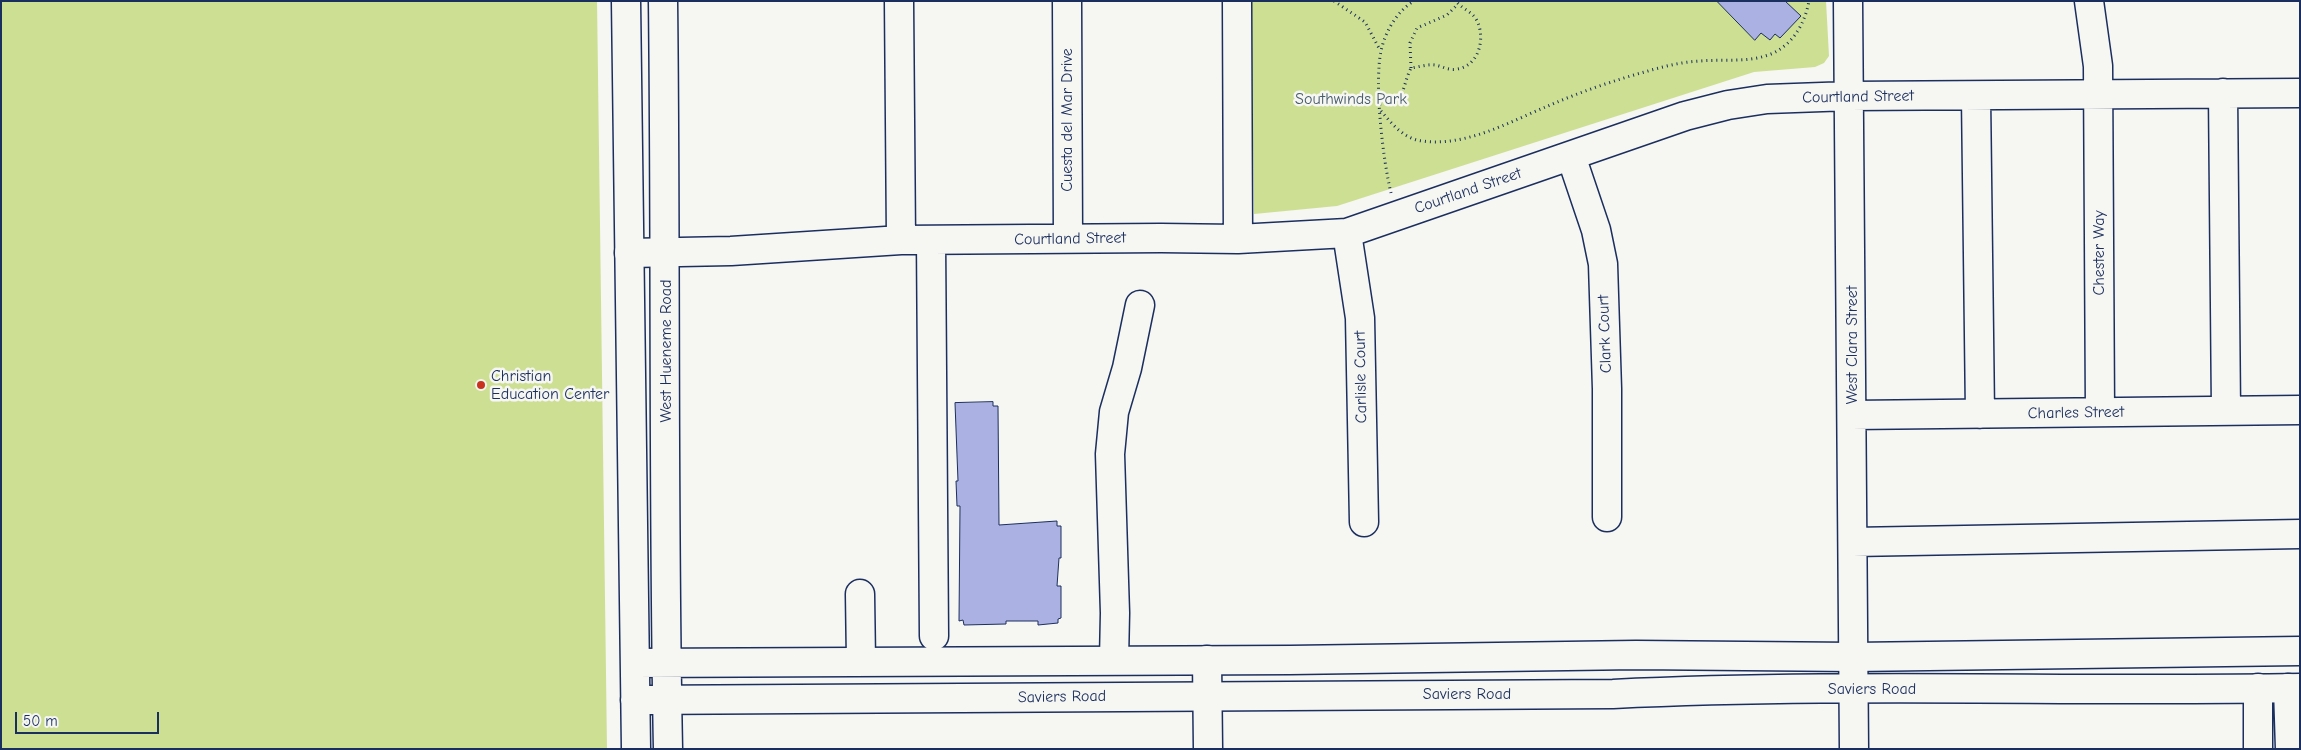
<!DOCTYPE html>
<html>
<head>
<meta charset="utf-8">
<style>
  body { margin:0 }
  #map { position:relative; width:2301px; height:750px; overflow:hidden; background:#f6f6f2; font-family:"Comic Neue",sans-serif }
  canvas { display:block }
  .frame { position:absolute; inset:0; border:2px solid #1b2f5e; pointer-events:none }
  .scale { position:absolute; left:15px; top:712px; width:144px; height:22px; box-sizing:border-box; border:2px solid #1b2f5e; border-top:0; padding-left:6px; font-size:15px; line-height:18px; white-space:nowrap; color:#1b2f5e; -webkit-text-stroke:4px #f6f6f2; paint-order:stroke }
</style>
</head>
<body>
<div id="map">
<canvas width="2301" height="750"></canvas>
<div class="frame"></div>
<div class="scale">50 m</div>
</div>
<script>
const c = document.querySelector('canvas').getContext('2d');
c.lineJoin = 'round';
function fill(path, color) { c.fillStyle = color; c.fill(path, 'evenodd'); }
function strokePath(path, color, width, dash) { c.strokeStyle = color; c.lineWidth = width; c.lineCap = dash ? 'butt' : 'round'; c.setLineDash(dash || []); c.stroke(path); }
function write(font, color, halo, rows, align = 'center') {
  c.font = font + ' "Comic Neue",sans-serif'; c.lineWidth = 5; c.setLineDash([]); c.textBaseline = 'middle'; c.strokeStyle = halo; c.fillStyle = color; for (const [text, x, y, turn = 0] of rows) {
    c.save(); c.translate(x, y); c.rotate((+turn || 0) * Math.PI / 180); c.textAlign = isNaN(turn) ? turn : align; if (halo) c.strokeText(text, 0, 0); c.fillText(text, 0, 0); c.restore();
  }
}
const green = new Path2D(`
  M1,1H597L607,749H1Z
  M1251,1H1826L1829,56L1824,63L1815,67L1754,72L1337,206L1254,214Z`);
const building = new Path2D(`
  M1717,1H1785L1801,16L1780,38L1775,34L1770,40L1761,33L1755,40Z
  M993,402V406H998L999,525L1057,521V526H1061V558H1059L1057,586H1061V618L1058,619V623L1038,625V621H1006V624L964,625L963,620L959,621L960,506H957L956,481H958L955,403Z`);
const path = new Path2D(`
  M1334,1L1365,22L1380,50
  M1411,68L1410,43L1417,28L1447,15L1458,4
  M1380,104C1407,102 1401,88 1411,68C1419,67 1427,64 1435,65C1442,66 1449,71 1457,69C1480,66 1486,36 1476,19C1471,11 1462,9 1456,1
  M1381,111C1392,124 1404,139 1422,141C1466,147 1509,122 1548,106C1580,92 1615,80 1648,71C1665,66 1682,62 1700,61C1724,59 1748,63 1771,54C1793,45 1805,23 1809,1
  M1391,193C1383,160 1374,84 1381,51C1385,32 1397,11 1414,1`);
const minor = new Path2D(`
  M899,1L901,240
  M1067,1L1068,238
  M1237,1L1238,239
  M1848,1L1854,749
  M2089,1L2098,66L2100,412
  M2223,93L2226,411
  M1976,96L1980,414
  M1571,156L1596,230L1603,264L1607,389V517
  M1347,233L1360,318L1364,522
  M931,240L934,636
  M629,253L731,251L901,240L1161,238L1238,239L1347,233L1685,116L1728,105L1767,99L1850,96L2300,93
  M1852,415L2300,410
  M1853,542L2300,534
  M860,594L861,661
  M1114,660L1115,613L1110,454L1114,412L1127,368L1140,305
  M1207,660L1208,749
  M2258,688V749
  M2288,688L2290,749`);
const major = new Path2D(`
  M626,1L636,749
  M663,1C666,250 663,500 668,749
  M635,663L1290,660L1636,655L1854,657L2300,651
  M635,700L1613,694C1842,683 2071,692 2300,688`);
const markers = [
  [481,385,5,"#c8321e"]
];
const streetNames = [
  ["Courtland Street",1858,97,-1],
  ["Cuesta del Mar Drive",1067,120,-90],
  ["Courtland Street",1468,191,-19],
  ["Courtland Street",1070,239,-1],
  ["Chester Way",2099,253,-90],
  ["Clark Court",1605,334,-92],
  ["West Clara Street",1852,345,-90],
  ["West Hueneme Road",666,351,-90],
  ["Carlisle Court",1361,377,-91],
  ["Charles Street",2076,413,-1],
  ["Saviers Road",1872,689],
  ["Saviers Road",1467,694],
  ["Saviers Road",1062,697,-1]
];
const parkNames = [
  ["Southwinds Park",1351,99]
];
const poiNames = [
  ["Christian",491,376],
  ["Education Center",491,394]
];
fill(green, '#ccdf93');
fill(building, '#abb1e2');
strokePath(building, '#1b2f5e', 1);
strokePath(minor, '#1b2f5e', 31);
strokePath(major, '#1b2f5e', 31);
strokePath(path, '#1b2f5e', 3, [1, 4]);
strokePath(minor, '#f6f6f2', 28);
strokePath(major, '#f6f6f2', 28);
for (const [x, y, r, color] of markers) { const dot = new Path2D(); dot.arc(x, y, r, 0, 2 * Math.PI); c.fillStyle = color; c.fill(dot); strokePath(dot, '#f6f6f2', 2); }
write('16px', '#1b2f5e', '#f6f6f2', streetNames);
write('16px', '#475b6b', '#f6f6f2', parkNames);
write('16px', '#1b2f5e', '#f6f6f2', poiNames, 'left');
</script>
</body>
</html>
